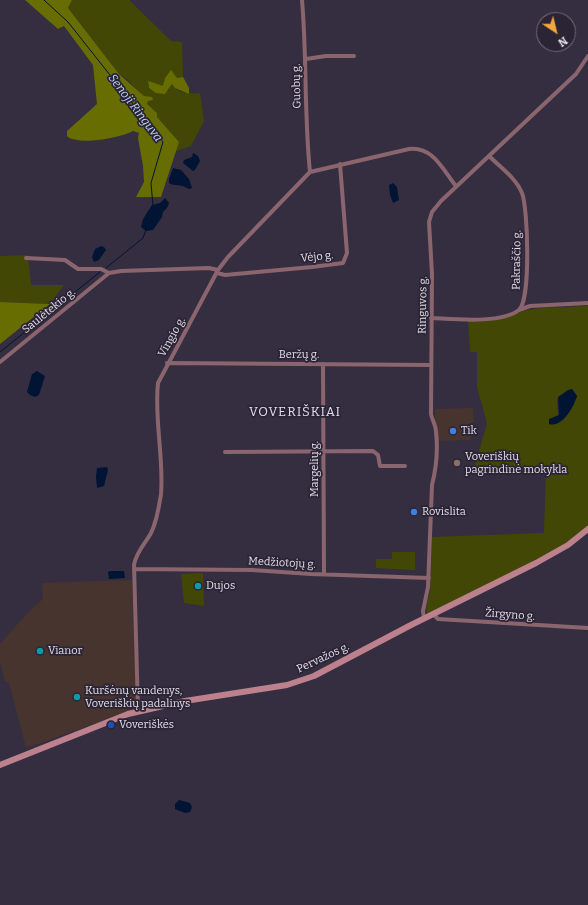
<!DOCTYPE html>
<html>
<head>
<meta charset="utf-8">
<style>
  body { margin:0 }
  #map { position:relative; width:588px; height:905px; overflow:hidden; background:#352e40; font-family:Bitter,serif }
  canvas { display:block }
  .north { position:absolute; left:536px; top:12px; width:40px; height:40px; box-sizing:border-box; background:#2b2435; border:1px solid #746e7d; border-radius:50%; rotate:145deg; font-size:11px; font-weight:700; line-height:16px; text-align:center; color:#e2dde9 }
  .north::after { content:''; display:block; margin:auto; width:14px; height:18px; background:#f1a640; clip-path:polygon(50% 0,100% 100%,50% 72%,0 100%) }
</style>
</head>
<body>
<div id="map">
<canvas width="588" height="905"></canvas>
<div class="north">N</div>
</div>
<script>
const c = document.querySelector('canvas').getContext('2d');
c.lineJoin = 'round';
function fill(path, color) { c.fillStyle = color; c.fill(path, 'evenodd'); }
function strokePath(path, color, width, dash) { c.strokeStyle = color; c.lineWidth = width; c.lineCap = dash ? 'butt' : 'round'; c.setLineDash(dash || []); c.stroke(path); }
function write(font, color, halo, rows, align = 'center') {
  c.font = font + ' Bitter,serif'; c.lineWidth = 3.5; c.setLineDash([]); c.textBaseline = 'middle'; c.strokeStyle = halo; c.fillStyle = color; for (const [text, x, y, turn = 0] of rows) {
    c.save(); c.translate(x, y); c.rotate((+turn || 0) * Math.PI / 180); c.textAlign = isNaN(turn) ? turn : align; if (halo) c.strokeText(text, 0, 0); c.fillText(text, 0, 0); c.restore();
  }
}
const commercial = new Path2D(`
  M473,408L474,426L470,440L435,441V409Z
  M132,580L136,709L26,748L9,682H5L0,661V644L30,610L43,599L42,583Z`);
const green = new Path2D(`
  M72,0H129L171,41L182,42L183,77L177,78L163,87L148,82L149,88L168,91L172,84C178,94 189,94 200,93L204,121L191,146L176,151L179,142L157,117V113L147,104L148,101L127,79L119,74L68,8Z
  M28,255L31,285H64L50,304L0,302V256Z
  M588,306V527L556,550L429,613H427L426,608L430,591L432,537L544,533L546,470L473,473L487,423L477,387V352H470L468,321L495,320L527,310L542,308ZM572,389L577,396L567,415L548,420L558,417L557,399Z
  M392,552H415V570L376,568V559H392Z
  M203,573L204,606L184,603L181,574Z`);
const forest = new Path2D(`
  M25,0H72L68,8L119,74L144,96L152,97L153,100L148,101L147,104L157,113V117L179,142L161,197H136L144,182L143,166L138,138L139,133L133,131C121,138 77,146 67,136V131L97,104L93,65L64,26L58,29Z
  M171,70L177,78L183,77L189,88V94L175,88L172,84L165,94L156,93L149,88L148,81L163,86L165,78Z
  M0,302L50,304L0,344Z`);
const water = new Path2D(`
  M193,153L198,156L200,161L195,170L193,171L183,163L184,160L192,157Z
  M173,168L181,170L189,179L192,188L189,189C179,183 175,187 169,183V179Z
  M393,183L397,187L399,200L393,203L390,195L389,185Z
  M165,198L169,203L167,208L163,212L162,217L153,230L146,231L141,227L143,219L152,205L160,203Z
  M101,246L104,247L106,250L99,260L94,262L92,257L95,249Z
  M37,371L45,376L39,395L35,397L30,395L27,392L32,374Z
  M572,389L577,396C574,407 562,428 549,424V419L559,415L558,397L568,390Z
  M107,467L108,470L104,486L97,488L96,477L97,468Z
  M110,571H124L125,578L109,579L108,572Z
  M179,800L190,803L192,807L190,812L185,813L175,809V804Z`);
const stream = new Path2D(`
  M44,0L68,22L163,142L151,183L153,206
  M106,268L143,238L146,230
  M0,352L100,272`);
const street = new Path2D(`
  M302,0C307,57 304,114 310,172
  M306,59L326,56H354
  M26,258L65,260L78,269H101L109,273
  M109,273L121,271L209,268L218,270
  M217,273L225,275L312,267L343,263L347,253L340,164
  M519,310L530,306L588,303
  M431,318C454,319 501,324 519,310C531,300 528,208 522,193C516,178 500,167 489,156
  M0,362L109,273
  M167,363L431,365
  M323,364L324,574
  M225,452L373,451L378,455L380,466H405
  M134,569L252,570L311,574L429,578
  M433,614L438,619L588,628
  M424,619L423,611L428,587L432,485C436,469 438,449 436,432C436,425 432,420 431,414L432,274L429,222L432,212L441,201L576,74L588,56
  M138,711L134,565C136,552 145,544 151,533C157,521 159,507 161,494C164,457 154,420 158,383L218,270L228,257L310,172L409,149C433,146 443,170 456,186`);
const secondary = new Path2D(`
  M0,765L128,714L185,701L287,685L314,676L411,625L536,563L568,545L588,529`);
const markers = [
  [453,431,4,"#3f7fe0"],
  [457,463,4,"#8d6e63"],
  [414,512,4,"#3f7fe0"],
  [198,586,4,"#0f9aa8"],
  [40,651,4,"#0f9aa8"],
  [77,697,4,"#0f9aa8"],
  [111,725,4,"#1a4fb4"]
];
const streetNames = [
  ["Guobų g.",297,86,-91],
  ["Vėjo g.",317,257,-6],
  ["Pakraščio g.",517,260,-89],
  ["Ringuvos g.",423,305,-89],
  ["Saulėtekio g.",49,311,-39],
  ["Vingio g.",172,337,-61],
  ["Beržų g.",299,355],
  ["Margelių g.",315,469,-90],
  ["Medžiotojų g.",282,563,3],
  ["Žirgyno g.",510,615,4],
  ["Pervažos g.",323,658,-25]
];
const poiNames = [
  ["Tik",461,431],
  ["Voveriškių",465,457],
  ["pagrindinė mokykla",465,470],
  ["Rovislita",422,512],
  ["Dujos",206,586],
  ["Vianor",48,651],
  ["Kuršėnų vandenys,",85,691],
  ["Voveriškių padalinys",85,704],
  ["Voveriškės",119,725]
];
const waterNames = [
  ["Senoji Ringuva",135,108,53]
];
const quarterNames = [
  ["VOVERIŠKIAI",295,412]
];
fill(commercial, '#48342f');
fill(green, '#434705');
fill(forest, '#676d01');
fill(water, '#011434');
strokePath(stream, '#011434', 1);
strokePath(street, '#8b656d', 4);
strokePath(secondary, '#bd808d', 6);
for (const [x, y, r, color] of markers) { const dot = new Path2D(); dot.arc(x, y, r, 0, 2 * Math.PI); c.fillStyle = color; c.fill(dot); strokePath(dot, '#2b2435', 1.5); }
write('11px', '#e2dde9', '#2b2435', streetNames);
write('11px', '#e2dde9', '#2b2435', poiNames, 'left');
write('italic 12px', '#bbd4f8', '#2b2435', waterNames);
c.letterSpacing = '1px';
write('13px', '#e3daf1', '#2b2435', quarterNames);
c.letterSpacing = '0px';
</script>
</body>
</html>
